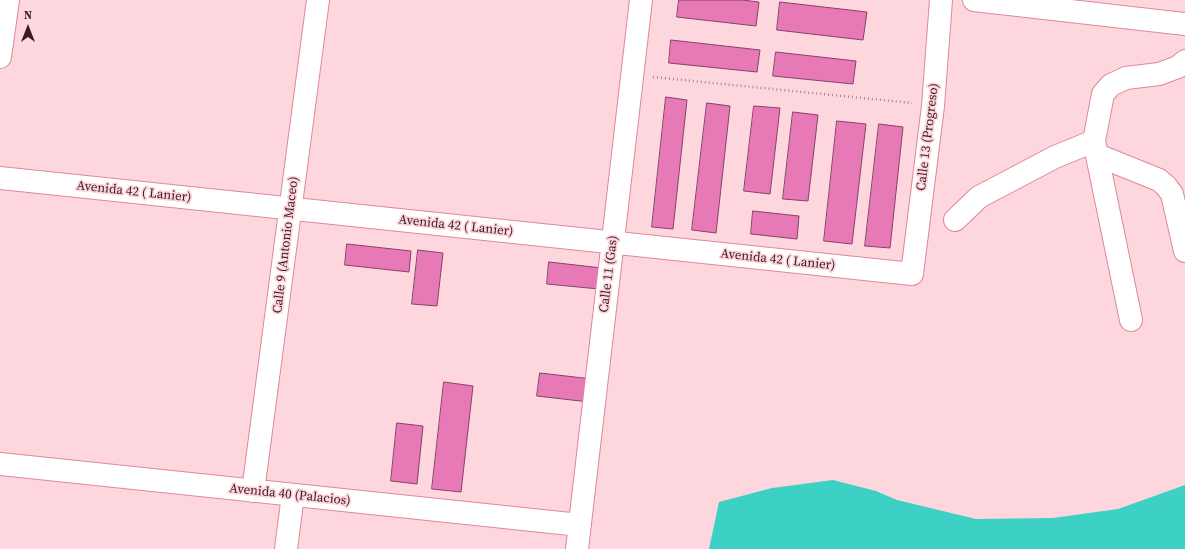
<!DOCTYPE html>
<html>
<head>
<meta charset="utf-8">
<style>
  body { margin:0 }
  #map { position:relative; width:1185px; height:549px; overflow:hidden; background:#fdd7dd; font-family:"Source Serif 4",serif }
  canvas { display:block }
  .north { position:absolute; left:8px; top:8px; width:40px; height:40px; -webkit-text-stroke:3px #fdd7dd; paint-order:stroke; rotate:0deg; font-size:11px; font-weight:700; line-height:16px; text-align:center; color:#3c1a22 }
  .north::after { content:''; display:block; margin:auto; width:14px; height:18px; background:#3c1a22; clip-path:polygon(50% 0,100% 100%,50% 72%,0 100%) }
</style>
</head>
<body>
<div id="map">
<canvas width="1185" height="549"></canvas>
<div class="north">N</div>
</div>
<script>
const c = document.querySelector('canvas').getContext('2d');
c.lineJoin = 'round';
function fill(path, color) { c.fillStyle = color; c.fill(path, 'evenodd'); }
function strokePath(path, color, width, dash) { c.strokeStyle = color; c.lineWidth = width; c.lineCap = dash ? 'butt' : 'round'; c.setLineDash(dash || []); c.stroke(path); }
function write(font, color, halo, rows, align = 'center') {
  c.font = font + ' "Source Serif 4",serif'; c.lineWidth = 3.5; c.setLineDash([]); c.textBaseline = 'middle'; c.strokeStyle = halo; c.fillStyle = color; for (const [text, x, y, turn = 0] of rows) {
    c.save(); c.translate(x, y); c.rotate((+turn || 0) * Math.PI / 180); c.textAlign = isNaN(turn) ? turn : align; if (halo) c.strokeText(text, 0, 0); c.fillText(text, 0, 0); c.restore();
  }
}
const water = new Path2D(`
  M833,480L876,491L897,500L976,519L1053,518L1118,509L1185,485V549H709L719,502L772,488Z`);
const building = new Path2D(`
  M679,0H742L759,2L756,26L677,17Z
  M780,2L867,12L863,40L777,30Z
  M671,40L760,50L757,72L669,63Z
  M776,52L856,61L853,84L773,76Z
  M666,97L687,100L673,229L652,227Z
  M707,103L730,106L716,233L692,230Z
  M754,106L780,108L770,194L744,191Z
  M793,112L818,115L808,201L783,199Z
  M837,121L866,124L852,244L824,241Z
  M879,124L903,127L890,248L865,246Z
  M753,211L799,216L797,239L751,234Z
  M347,244L411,251L409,272L345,265Z
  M418,250L443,253L437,306L412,304Z
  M549,262L602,268L599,289L547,284Z
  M540,373L592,379L589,402L537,396Z
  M444,382L473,386L461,492L432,489Z
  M397,423L423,426L417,484L391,481Z`);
const path = new Path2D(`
  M653,77L912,103`);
const minor = new Path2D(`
  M974,0L1185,24
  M0,57L8,0
  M1097,155L1159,180L1166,186L1172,194L1185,251
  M0,178L912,274L933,106L941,0
  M955,220L979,197L1055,157L1094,141
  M1131,320L1094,141L1103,94L1111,85L1126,78L1159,74L1178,67L1185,61
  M0,464L580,525
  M253,491L318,0
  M286,549L293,495
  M577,549L641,0`);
const streetNames = [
  ["Calle 13 (Progreso)",928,137,-83],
  ["Avenida 42 ( Lanier)",134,192,6],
  ["Avenida 42 ( Lanier)",456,226,6],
  ["Calle 9 (Antonio Maceo)",286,245,-83],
  ["Avenida 42 ( Lanier)",778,260,6],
  ["Calle 11 (Gas)",609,274,-83],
  ["Avenida 40 (Palacios)",290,495,6]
];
fill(water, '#3dd0c4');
fill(building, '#e779b7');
strokePath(building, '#874168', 1);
strokePath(minor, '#de889a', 24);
strokePath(path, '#a7838a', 2.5, [1, 3]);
strokePath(minor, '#fff', 22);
write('13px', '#3c1a22', '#fdd7dd', streetNames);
</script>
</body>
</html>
